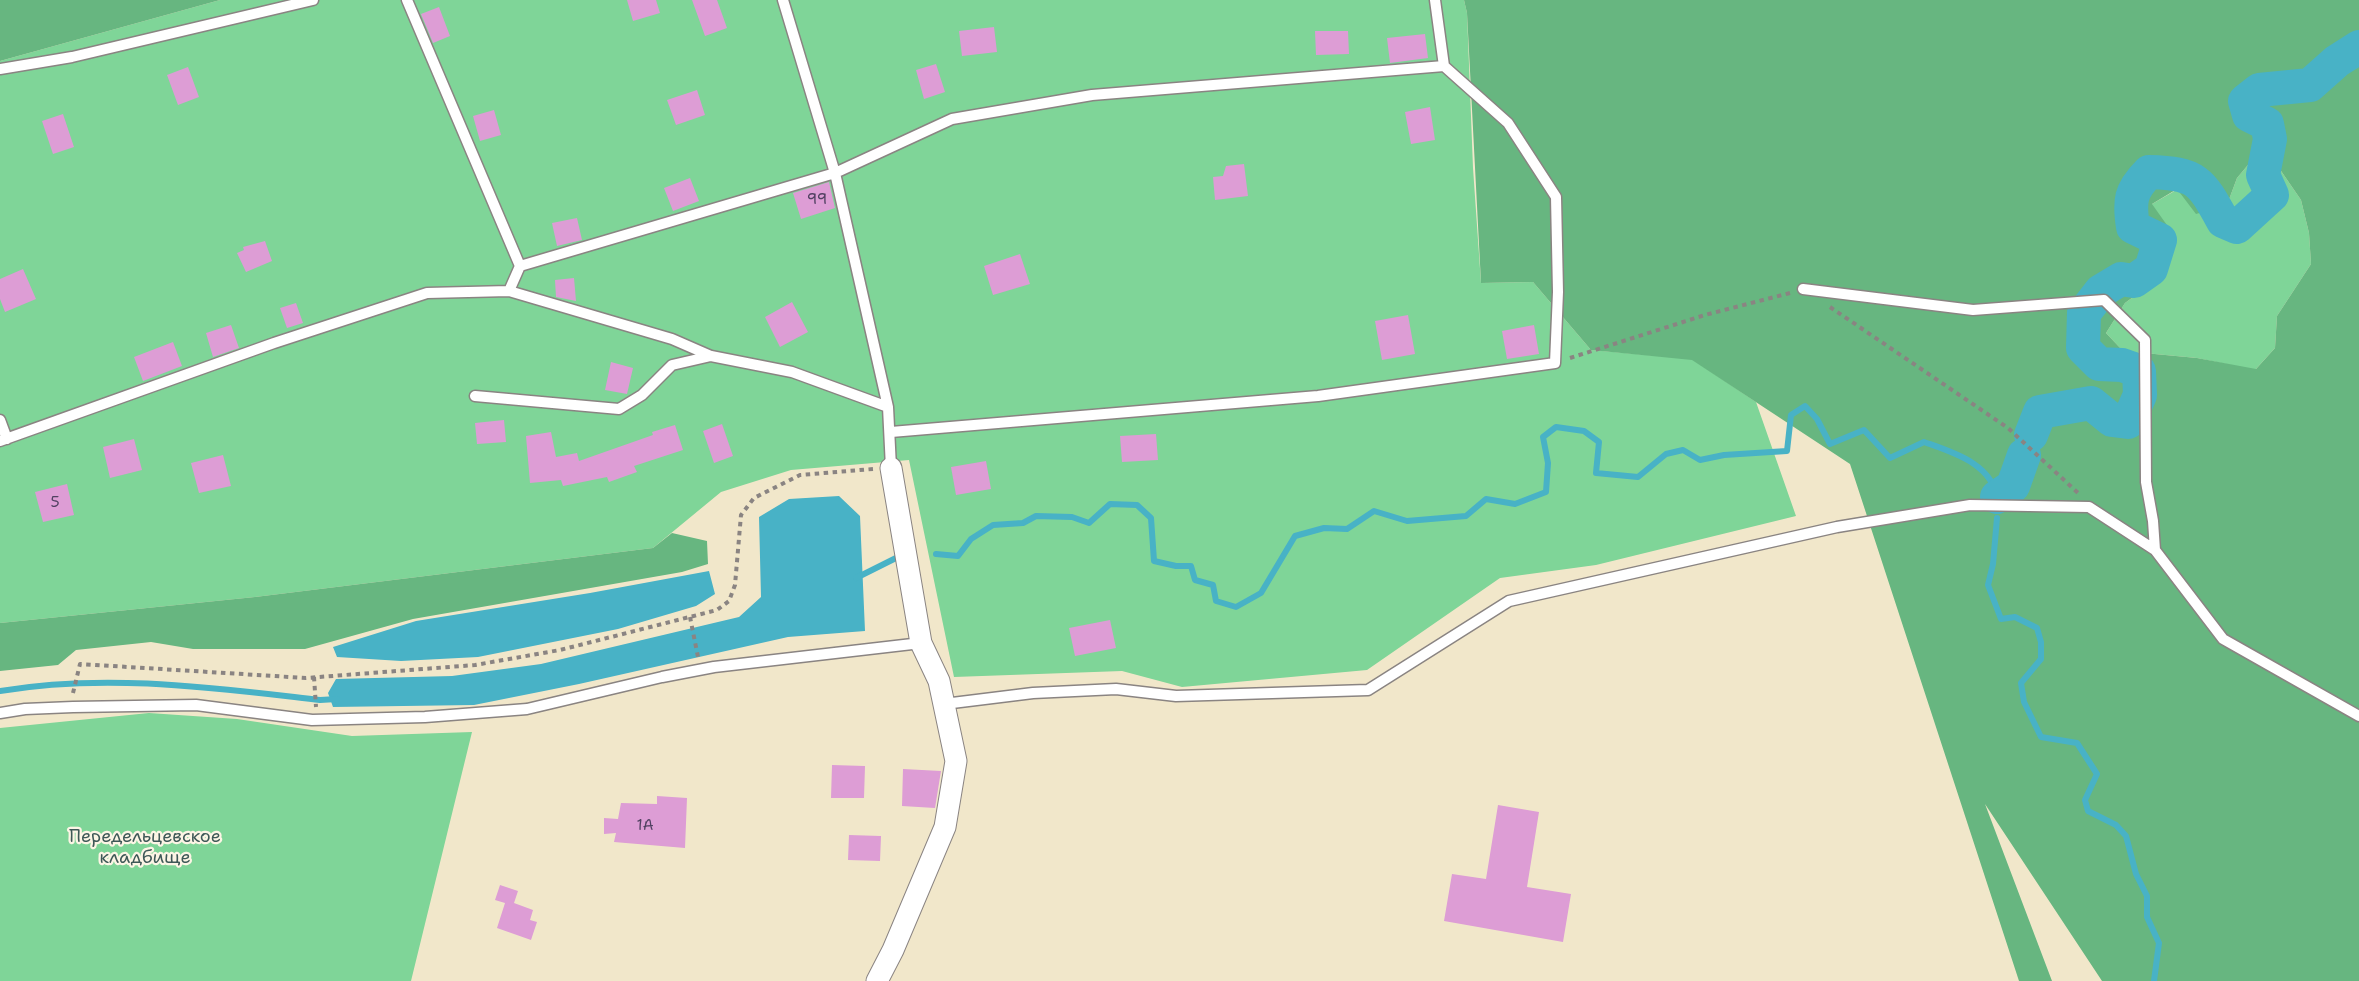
<!DOCTYPE html>
<html>
<head>
<meta charset="utf-8">
<style>
  body { margin:0 }
  canvas { display:block; background:#f1e7ca }
</style>
</head>
<body>
<canvas width="2359" height="981"></canvas>
<script>
const c = document.querySelector('canvas').getContext('2d');
c.lineJoin = 'round';
function fill(path, color) { c.fillStyle = color; c.fill(path, 'evenodd'); }
function strokePath(path, color, width, dash) { c.strokeStyle = color; c.lineWidth = width; c.lineCap = dash ? 'butt' : 'round'; c.setLineDash(dash || []); c.stroke(path); }
function write(font, color, halo, rows, align = 'center') {
  c.font = font + ' "Shantell Sans",sans-serif'; c.lineWidth = 4.5; c.setLineDash([]); c.textBaseline = 'middle'; c.strokeStyle = halo; c.fillStyle = color; for (const [text, x, y, turn = 0] of rows) {
    c.save(); c.translate(x, y); c.rotate((+turn || 0) * Math.PI / 180); c.textAlign = isNaN(turn) ? turn : align; if (halo) c.strokeText(text, 0, 0); c.fillText(text, 0, 0); c.restore();
  }
}
const green = new Path2D(`
  M220,0H1464L1467,13L1473,168L1481,283L1533,282L1591,350L1692,359L1756,402L1796,516L1596,565L1500,578L1367,670L1182,687L1122,671L954,677L909,460L791,470L721,492L653,548L255,597L0,623V61Z
  M2268,152L2301,200L2309,233L2311,264L2277,316L2275,348L2255,370L2197,358L2123,351L2106,333L2125,303L2159,278L2152,204L2178,189L2227,205L2237,178L2258,153Z
  M149,713L237,719L352,736L472,732L411,981H0V728Z`);
const forest = new Path2D(`
  M0,0H220L0,61Z
  M1464,0H2359V981H2102L1985,804L2052,981H2019L1850,464L1692,360L1591,350L1533,282L1481,283L1467,13ZM2268,152L2301,200L2309,233L2311,264L2277,316L2275,348L2256,369L2197,358L2123,351L2106,333L2125,303L2159,278L2169,228L2152,204L2177,189L2196,214L2227,205L2237,178L2258,153Z
  M672,533L707,541L708,564L682,572L413,619L305,649H193L151,642L76,650L58,665L0,671V623L255,597L653,548Z`);
const water = new Path2D(`
  M839,496L860,516L865,631L788,637L579,684L474,705L333,707L328,693L336,679L452,676L541,664L739,617L761,597L759,517L789,499Z
  M709,571L715,594L696,606L618,629L478,657L401,661L337,657L333,647L416,621L590,593Z`);
const stream = new Path2D(`
  M1997,518L1993,564L1988,585L2001,619L2015,617L2037,628L2041,642V659L2021,683L2024,702L2041,737L2077,743L2097,774L2085,800L2088,811L2116,825L2126,836L2136,874L2147,896V917L2159,943L2154,981
  M936,554L958,556L971,539L993,525L1023,523L1036,516L1072,517L1089,523L1110,504L1137,505L1151,518L1154,561L1176,566H1191L1195,580L1213,585L1216,601L1236,607L1261,593L1295,536L1324,528L1347,529L1374,511L1407,521L1466,516L1486,499L1515,504L1546,492L1548,463L1543,437L1556,427L1584,431L1599,442L1596,473L1638,477L1666,454L1683,450L1700,460L1724,455L1787,451L1791,415L1805,406L1817,419L1830,444L1864,430L1890,458L1924,442C1952,452 1994,464 1997,500
  M856,578L896,558
  M0,691C107,673 214,688 320,700L337,699`);
const river = new Path2D(`
  M2031,435L2040,412L2091,403L2112,420L2128,422L2140,395L2139,371L2122,365L2099,364L2083,348L2084,313L2101,291L2121,279L2134,281L2151,269L2160,240L2133,227C2129,201 2130,191 2149,172C2197,173 2201,181 2223,221L2237,227L2272,195L2263,175L2270,139L2267,124L2249,115L2245,101L2259,90L2310,85L2337,61L2359,47
  M1997,497L2013,486L2024,455`);
const building = new Path2D(`
  M627,0H656L660,13L633,21Z
  M692,0H717L727,28L705,36Z
  M439,7L450,36L433,43L421,14Z
  M994,27L997,52L962,56L959,31Z
  M1315,31H1348L1349,54L1316,55Z
  M1425,34L1428,58L1390,63L1387,38Z
  M936,64L945,92L924,99L916,70Z
  M188,67L199,97L178,105L167,75Z
  M697,90L705,115L676,125L667,100Z
  M1430,107L1435,140L1411,144L1405,112Z
  M494,110L501,135L480,141L473,116Z
  M63,114L74,147L53,154L42,121Z
  M1244,164L1248,196L1215,200L1213,177L1223,176L1226,166Z
  M690,178L699,201L673,211L664,188Z
  M829,182L835,208L801,219L793,193Z
  M577,218L582,240L557,246L552,223Z
  M265,241L272,261L246,272L237,253L244,250L243,247Z
  M1020,254L1030,284L993,295L984,266Z
  M23,269L36,299L5,312L0,299V279Z
  M574,278L576,301L556,297L555,280Z
  M792,302L808,332L780,347L765,317Z
  M296,303L303,323L287,328L280,308Z
  M1408,315L1415,354L1382,360L1375,321Z
  M231,325L239,348L213,357L206,333Z
  M1534,325L1539,354L1507,359L1502,331Z
  M173,342L182,366L143,381L134,357Z
  M611,362L633,368L627,394L605,390Z
  M504,420L506,442L477,444L475,423Z
  M722,424L733,456L714,463L703,431Z
  M675,425L683,450L634,466L637,472L609,482L607,477L563,486L561,480L530,483L526,436L551,432L556,457L577,453L579,461L653,435L652,432Z
  M1156,434L1158,460L1122,462L1120,436Z
  M134,439L142,470L110,478L103,447Z
  M223,455L231,486L199,493L191,463Z
  M986,461L991,489L956,495L951,467Z
  M67,484L74,515L43,522L35,492Z
  M1110,620L1116,648L1075,656L1069,628Z
  M832,765L865,766L864,798H831Z
  M903,769L941,771L935,808L902,806Z
  M657,796L687,798L685,848L614,842L616,833L604,834V818L618,819L621,803L657,804Z
  M1498,805L1539,812L1527,887L1571,894L1563,942L1444,921L1452,874L1486,879Z
  M849,835L881,836L880,861L848,860Z
  M500,885L518,891L514,903L533,910L530,920L537,922L531,940L497,928L505,903L495,900Z`);
const path = new Path2D(`
  M1830,307L2008,428L2078,493
  M1570,358L1705,315L1790,293
  M690,617L698,657
  M314,677L316,707
  M73,693L80,664L306,678L475,665L560,650L717,610L729,601L735,585L741,515L754,498L800,475L873,469`);
const lane = new Path2D(`
  M407,0L520,266
  M783,0L835,173L888,407L891,468
  M0,69L72,57L313,0
  M1803,289L1973,310L2104,300L2145,340L2146,482L2153,521L2155,550
  M509,291L520,266L835,173L952,119L1092,95L1444,66
  M475,396L619,409L642,395L672,365L711,356
  M0,420L7,439
  M891,432L1318,396L1555,363L1558,292L1556,197L1508,123L1444,66L1435,0
  M0,441L274,343L427,293L509,291L672,339L711,356L792,372L888,407
  M944,704L1033,693L1116,689L1176,696L1368,690L1509,601L1837,527L1970,505L2089,507L2155,550L2223,639L2359,716
  M0,713L25,709L73,707L196,705L312,720L425,717L527,709L662,677L714,667L921,643`);
const street = new Path2D(`
  M877,981L893,950L945,827L956,761L939,681L921,643L891,468`);
const numberNames = [
  ["99",817,200],
  ["5",55,503],
  ["1А",645,826]
];
const parkNames = [
  ["Передельцевское",145,837],
  ["кладбище",145,858]
];
fill(green, '#7fd598');
fill(forest, '#67b680');
fill(water, '#48b2c6');
strokePath(stream, '#48b2c6', 6);
strokePath(river, '#48b2c6', 34);
fill(building, '#dd9dd5');
strokePath(lane, '#8a8482', 13);
strokePath(street, '#8a8482', 23);
strokePath(path, '#8a8482', 4, [4.5, 4.5]);
strokePath(lane, '#fff', 10);
strokePath(street, '#fff', 21);
write('15px', '#514162', null, numberNames);
write('18px', '#3e5857', '#fcf5e5', parkNames);
</script>
</body>
</html>
